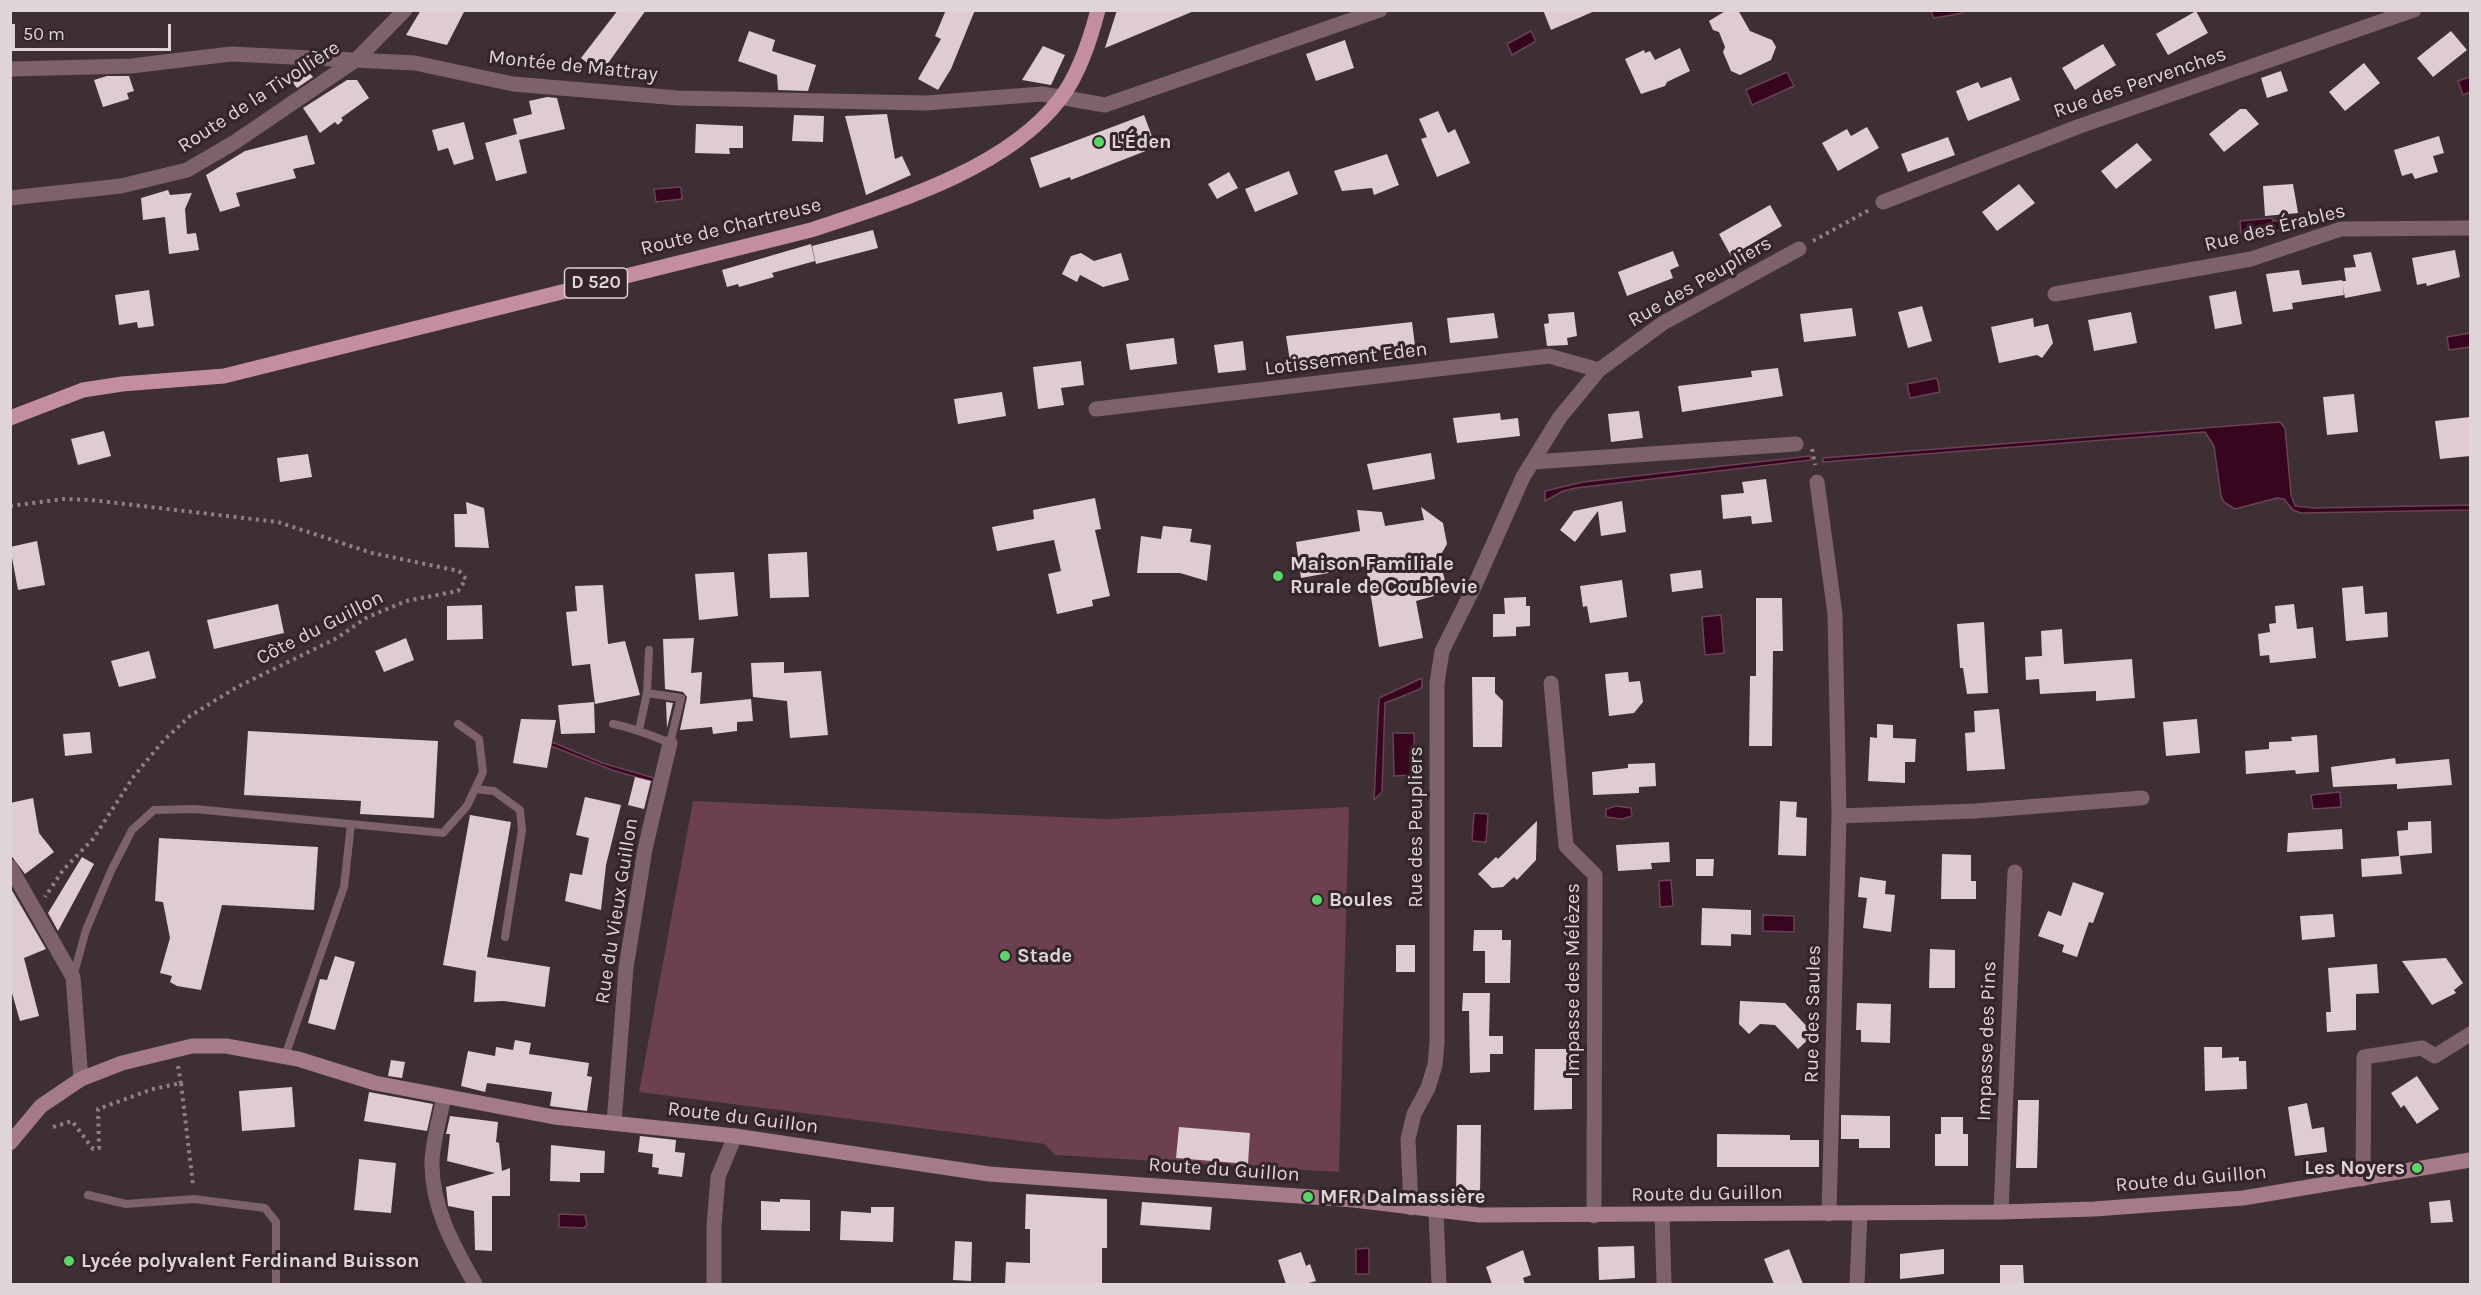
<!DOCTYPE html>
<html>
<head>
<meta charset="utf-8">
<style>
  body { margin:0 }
  #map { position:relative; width:2481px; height:1295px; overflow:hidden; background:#3d2f34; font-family:Karla,sans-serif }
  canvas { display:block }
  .frame { position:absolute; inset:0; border:12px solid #dfd5d8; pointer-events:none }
  .scale { position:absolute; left:12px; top:24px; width:159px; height:27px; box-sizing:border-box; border:3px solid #dfd5d8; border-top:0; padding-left:8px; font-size:18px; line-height:21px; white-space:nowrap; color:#dfd5d8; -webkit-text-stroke:4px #33252a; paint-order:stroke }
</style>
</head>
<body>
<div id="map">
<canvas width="2481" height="1295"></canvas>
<div class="frame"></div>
<div class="scale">50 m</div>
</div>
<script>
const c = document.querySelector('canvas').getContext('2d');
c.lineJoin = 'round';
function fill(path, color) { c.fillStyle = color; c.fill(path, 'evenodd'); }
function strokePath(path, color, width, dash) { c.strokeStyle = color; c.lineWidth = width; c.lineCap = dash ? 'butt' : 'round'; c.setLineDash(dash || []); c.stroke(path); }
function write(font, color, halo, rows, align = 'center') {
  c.font = font + ' Karla,sans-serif'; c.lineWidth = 6; c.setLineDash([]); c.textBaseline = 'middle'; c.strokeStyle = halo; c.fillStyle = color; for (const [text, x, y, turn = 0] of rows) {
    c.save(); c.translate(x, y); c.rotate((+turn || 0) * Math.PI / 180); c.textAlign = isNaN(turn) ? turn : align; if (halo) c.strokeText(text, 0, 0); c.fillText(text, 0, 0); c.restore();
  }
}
const green = new Path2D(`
  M693,801L1106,819L1349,807L1339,1172L1055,1155L1045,1144L639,1092Z`);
const water = new Path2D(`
  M1931,11H1962L1963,13L1934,18Z
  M1531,31L1536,41L1512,55L1507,44Z
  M1787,72L1794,86L1752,105L1746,90Z
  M2470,77V92L2463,95L2458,81Z
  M681,187L682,199L656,202L654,189Z
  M2272,218L2273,221H2279L2280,230L2241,233L2240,221Z
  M2470,333V347L2449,350L2447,337Z
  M1937,378L1940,392L1910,398L1907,384Z
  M2280,422L2285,428L2291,495L2295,506L2313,508L2470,505V510L2301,513L2293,510L2284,499L2277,498L2235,509L2224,502L2221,496L2214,446L2205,432L1823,462V458Z
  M1810,456L1811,460L1576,488L1563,491L1545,501V491L1583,482Z
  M1721,615L1724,653L1705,655L1702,617Z
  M1422,678V687L1418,690L1385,703L1382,792L1374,800L1379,698Z
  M1393,733H1414L1415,775L1394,776Z
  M552,742L602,763L654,778L653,782L612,770L551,746Z
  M2340,792L2341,807L2313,809L2311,795Z
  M1616,806L1631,808L1632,816L1622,819L1606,817V809Z
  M1474,813L1488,814L1486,842L1472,841Z
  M1671,880L1673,906L1660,907L1659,881Z
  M1763,915L1794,916V932L1763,931Z
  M559,1214L585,1215L587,1225L584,1228L559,1227Z
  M1369,1248V1274H1356V1249Z`);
const building = new Path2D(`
  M421,10H465L447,45L406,35Z
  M618,10H646L601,73L581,58Z
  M946,10H975L951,69L938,90L918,79L941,39L935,36Z
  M1117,10H1194V11L1105,48Z
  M1543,10H1597L1551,30Z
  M1727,10H1738L1750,31L1772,40L1776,47L1771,60L1740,75L1731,71L1723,52L1725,47L1719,32L1713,30L1709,21Z
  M2196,11L2208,33L2168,55L2156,34Z
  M749,31L775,40L772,51L816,65L808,91L778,90L777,75L738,61Z
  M2451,31L2467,50L2433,77L2417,58Z
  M1345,40L1354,68L1316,81L1306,54Z
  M2103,44L2116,65L2075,90L2062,68Z
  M1043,46L1065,55L1051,85L1022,80Z
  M1680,48L1690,71L1667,82L1665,86L1641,94L1625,59L1644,50L1645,53L1650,51L1655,60Z
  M2364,63L2380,83L2345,111L2329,92Z
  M304,67L313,77L297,88L289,78Z
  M2281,71L2288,91L2267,98L2261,78Z
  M107,76H129L134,91L127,93L129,99L103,107L94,80Z
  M2011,77L2020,100L1968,121L1956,91L1978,82L1981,88Z
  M347,80H357L369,98L341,118L343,120L338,125L335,122L320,133L303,108Z
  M547,97L557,98L565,129L519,140L527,173L496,181L485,143L517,134L513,119L532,114L529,101Z
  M2240,109H2246L2259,124L2224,152L2209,134Z
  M1438,111L1448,133L1455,129L1470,163L1437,177L1421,139L1427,137L1419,119Z
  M887,114L895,159L902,156L911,175L866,195L845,116Z
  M794,115L824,116L823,142L792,141Z
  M1144,115L1156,147L1071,180L1070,177L1040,188L1030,158Z
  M464,122L474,159L454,165L448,148L438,151L432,130Z
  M696,124L743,126V148H729L730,154L695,153Z
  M1867,127L1879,148L1838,171L1822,143L1847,129L1851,136Z
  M307,135L315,164L293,169L296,178L236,193L240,206L220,212L206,175L245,151Z
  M2439,136L2444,153L2433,156L2438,172L2415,179L2412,173L2402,176L2394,150Z
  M1948,137L1955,155L1908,172L1901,154Z
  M2137,143L2152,160L2116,189L2101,171Z
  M1387,154L1399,185L1374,195L1372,188L1342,191L1334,171Z
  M1289,171L1298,194L1255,212L1245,189Z
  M1229,172L1238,188L1217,199L1208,184Z
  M2019,184L2035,203L1997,231L1982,212Z
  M2293,184L2298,213L2265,216L2263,186Z
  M168,190L170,195L192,193L185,209L187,234L196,233L199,250L169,254L165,217L143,220L141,198Z
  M1770,205L1782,226L1731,256L1719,234Z
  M873,230L878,248L816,264L812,246Z
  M811,244L815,261L772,273L774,277L739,287L738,284L727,287L722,270Z
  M2455,250L2460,277L2427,286L2426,283L2417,285L2412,258Z
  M1673,251L1679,266L1670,270L1673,278L1627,296L1618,272Z
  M2371,252L2381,291L2345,298L2342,281H2346L2344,268L2356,267L2353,255Z
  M1081,253L1094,261L1121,253L1129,280L1103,287L1080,275L1077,282L1062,274L1071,256Z
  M2299,270L2302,285L2342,280L2344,295L2292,303L2293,309L2273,312L2266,274Z
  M149,290L154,326L138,328L137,322L119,325L115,295Z
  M2236,291L2242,324L2215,329L2209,296Z
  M1922,306L1932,341L1908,348L1898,312Z
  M1852,308L1856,336L1804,342L1800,314Z
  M1574,312L1577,336L1567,338L1568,345L1547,346L1544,324L1549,323L1548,314Z
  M2131,312L2137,343L2094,351L2088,320Z
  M1494,313L1498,338L1450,343L1447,318Z
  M2033,318L2034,327L2048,324L2053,343L2042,358L2037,355L1999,363L1991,327Z
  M1412,322L1415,346L1290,361L1286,336Z
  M1174,338L1177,364L1130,370L1126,344Z
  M1243,341L1246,370L1218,373L1214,345Z
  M1081,361L1084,385L1061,388L1064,405L1038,409L1033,367Z
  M1778,368L1783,396L1682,412L1678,386L1752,377L1751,371Z
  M1002,392L1006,416L958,424L954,399Z
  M2354,394L2358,432L2327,435L2323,397Z
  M1639,411L1643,438L1611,442L1608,414Z
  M1500,413L1501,420L1518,418L1520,436L1457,443L1453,418Z
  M2470,417V456L2440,459L2435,421Z
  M104,431L111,456L78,465L71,439Z
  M1431,453L1435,479L1373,490L1367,464Z
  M308,454L312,477L280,482L277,458Z
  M1766,479L1772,522L1752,524L1751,516L1723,519L1721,495L1744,493L1742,482Z
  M1095,498L1101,529L1095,530L1110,596L1092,600L1093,606L1057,614L1048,574L1061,571L1054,540L997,551L992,527L1034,519L1033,510Z
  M1622,501L1626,532L1601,536L1598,511L1575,542L1560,530L1574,511Z
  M466,502L484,508L489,548L455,547L454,514H467Z
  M1421,507L1443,523L1447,544L1439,558L1448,592L1416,601L1423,638L1379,647L1366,566L1301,578L1296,542L1360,531L1357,510L1382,512L1385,526L1424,520Z
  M1163,526L1192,529L1190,542L1211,545L1207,581L1180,573H1137L1141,536L1161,539Z
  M37,541L45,585L18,590L10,547Z
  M807,552L809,597L770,598L768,554Z
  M1701,570L1703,588L1672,592L1670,574Z
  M734,572L738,616L699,620L695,574Z
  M1622,580L1627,617L1590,623L1587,606L1583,607L1580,586Z
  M603,585L608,644L625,641L640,695L595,704L590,664L572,666L566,612L577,611L575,586Z
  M2363,586L2365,614L2387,612L2388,637L2346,641L2342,588Z
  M1526,597V606H1530V626L1516,627V636L1493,637V614H1505L1504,598Z
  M1756,598H1782L1783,651H1773L1772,746H1749L1750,676H1756Z
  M278,604L284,633L214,649L207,620Z
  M2294,604L2297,629L2313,627L2316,658L2270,663L2269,655L2260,656L2258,634L2270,632L2269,624L2276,623L2275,606Z
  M482,605L483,639L447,640V606Z
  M1984,622L1988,693L1967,694L1963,668H1960L1957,624Z
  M2062,629L2064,664L2132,659L2135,698L2096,701V691L2040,694L2039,679L2026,680L2025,657L2042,656L2041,631Z
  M406,638L414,660L384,672L375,651Z
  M694,638L691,673L702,672L700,704L751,699L753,721L737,722V731L713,734L712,727L680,730L687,697L683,692L665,689L663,639Z
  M149,651L156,678L119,687L111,661Z
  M784,662V673L821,671L828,735L790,738L787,701L753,697L751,663Z
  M1628,672L1629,682L1640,681L1643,702L1634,713L1609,716L1605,674Z
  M1472,677H1495V693L1503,701L1502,747H1473Z
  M594,702L595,733L561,734L558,705Z
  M666,702L673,703L667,728Z
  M1999,709L2005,769L1967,771L1965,733L1975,732L1974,711Z
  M521,719L556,720L547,768L513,763Z
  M2197,719L2200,753L2166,756L2163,722Z
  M1877,724L1893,725V738L1916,739L1915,762H1905V783L1868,781L1870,737L1877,738Z
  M248,731L438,741L434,818L360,814L361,801L244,795Z
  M90,732L92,753L65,756L63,734Z
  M2317,735L2319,772L2296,774L2295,770L2246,774L2245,751L2269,749V742L2292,741L2291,737Z
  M2395,758L2396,764L2449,759L2452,785L2397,789V784L2333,787L2331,767Z
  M1655,763L1656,786L1639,787V793L1593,795L1592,772L1628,768V764Z
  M635,777L651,781L644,809L628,805Z
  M585,797L621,805L606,865L601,910L565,901L570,873L582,875L589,838L576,835Z
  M33,798L39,833L54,852L25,874L10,854V803Z
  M1780,801L1797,802L1796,817L1807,818L1806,856L1778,855Z
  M470,815L511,822L487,957L550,967L545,1007L504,1001L474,1002L476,971L443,965Z
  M1537,821L1536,860L1517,880L1514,877L1503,887L1492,888L1478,874L1496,857L1498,859Z
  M2431,821L2432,853L2399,856L2397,831L2408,830V822Z
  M2342,829L2343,849L2287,852L2288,833Z
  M159,838L318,847L314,910L222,905L201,990L177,986L170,982L172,976L160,973L170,938L163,902L155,901Z
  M1669,842L1670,862L1651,863L1652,869L1618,871L1616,845Z
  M1942,854L1971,855V881H1976V899H1941Z
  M2400,856L2402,874L2362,877L2361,859Z
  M82,857L94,864L58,931L48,913Z
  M1696,859H1714L1713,876H1696Z
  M1860,877L1886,881L1885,894L1895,895L1891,932L1863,928L1867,898L1858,897Z
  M2073,882L2104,893L2093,923L2089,922L2077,957L2062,952L2064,945L2038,936L2048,911L2061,916Z
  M10,887L46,949L24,958L39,1016L20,1021L10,986Z
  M1702,908L1751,910V935L1731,934V946L1701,945Z
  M2333,914L2335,937L2302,940L2300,916Z
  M1474,930H1502V940H1511L1510,983H1485V951H1473Z
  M1396,945H1415V972H1396Z
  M1930,949L1955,950V988H1929Z
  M335,956L355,962L335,1030L308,1023L320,979L327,980Z
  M2446,958L2463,983L2454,990L2456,993L2432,1005L2402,961Z
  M2377,964L2379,993L2356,994V1030L2327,1032L2326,1012H2331L2328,968Z
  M1463,993H1490L1489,1036H1503V1054H1490V1072L1470,1073L1469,1011H1462Z
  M1740,1001L1785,1003L1814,1034L1798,1049L1775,1025L1760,1024L1749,1034L1739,1024Z
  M1857,1003L1891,1004L1890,1043L1861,1042V1030H1856Z
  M515,1040L531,1043L529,1054L589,1063L587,1076L592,1077L587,1111L550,1106L552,1092L487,1083L485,1092L461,1086L468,1051L495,1056L496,1047L513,1050Z
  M2204,1047H2222V1058L2239,1057V1061H2246L2247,1089L2205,1091Z
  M1535,1049H1572V1109L1534,1110Z
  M391,1060L405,1062L402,1078L388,1076Z
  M2417,1076L2439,1109L2417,1124L2404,1105L2401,1108L2391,1093Z
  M292,1087L295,1127L242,1131L239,1091Z
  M369,1092L433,1104L427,1131L364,1121Z
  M2018,1100H2039L2037,1168H2016Z
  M2307,1103L2312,1129L2324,1127L2327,1152L2295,1156L2288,1107Z
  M1841,1115L1890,1116V1148H1859V1139H1841Z
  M450,1116L498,1122L496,1142L499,1143L502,1171L510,1168V1196H492V1251L475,1250L474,1211L448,1206L446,1187L495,1173L447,1161L450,1134H446Z
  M1941,1117H1963V1134H1968V1166H1935V1134H1941Z
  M1457,1125H1481L1480,1195H1456Z
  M1179,1127L1250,1133L1248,1164L1176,1158Z
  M1717,1134L1790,1135V1140H1819V1167H1717Z
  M640,1136L676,1140L675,1152L685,1153L682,1177L658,1174L659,1168L652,1167L653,1154L638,1152Z
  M551,1145L605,1151L604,1173H580V1182L550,1181Z
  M359,1159L396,1163L391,1213L354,1210Z
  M1026,1194L1107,1199V1248H1102V1284H1005L1006,1262L1030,1263V1229H1025Z
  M780,1199L810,1200V1231L761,1230V1201L780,1202Z
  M2450,1200L2453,1222L2431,1223L2429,1202Z
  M1142,1202L1212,1207L1210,1230L1140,1225Z
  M871,1207H894L893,1242L840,1240L841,1211L871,1213Z
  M955,1241L972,1242L971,1281L953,1280Z
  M1634,1246L1635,1278L1599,1280L1598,1247Z
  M1789,1249L1803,1284H1774L1764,1259Z
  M1944,1249V1274L1900,1279V1254Z
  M1523,1250L1531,1275L1523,1278L1525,1284H1492L1486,1267Z
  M1301,1252L1306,1266L1310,1264L1316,1281L1305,1284H1286L1278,1260Z
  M2000,1265H2023L2024,1284H2000Z`);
const path = new Path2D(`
  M1813,241L1869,210
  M1812,449L1815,465
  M10,506L63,499L91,500L278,522L372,553L459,571L466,579L458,591L406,601L366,618L337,638L237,687L190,716L164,740L134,776L93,839L63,870L45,897
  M178,1066L181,1083
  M53,1127L72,1121L93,1149L99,1148L98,1109L153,1089L181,1083L193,1185`);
const lane = new Path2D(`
  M647,693L649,650
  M613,724C633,728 651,735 670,743L681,698L647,693L639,730
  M475,789L494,791L520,810L522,830L505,937
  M73,977L86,930L111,871L132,830L154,810L195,809L443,833L467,806L483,772L479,739L458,724
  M285,1056L344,887L351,824
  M88,1195L126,1204L194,1199L265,1208L276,1222V1284`);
const street = new Path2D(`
  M10,69L131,66L231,54L415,63L513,84L678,98L926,103L1042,94L1105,105L1380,10
  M10,198L121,186L187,170L235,142L357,59L405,10
  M1883,202L2080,126L2414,10
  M2055,294L2251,259L2341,229L2470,228
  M1096,409L1549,356L1599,370
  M1533,462L1796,444
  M1817,482L1835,614L1839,816L1829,1214
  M1551,683L1566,846L1595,875L1594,1216
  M1839,816L1975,811L2142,798
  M10,867L73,977L81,1079
  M444,1097C440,1117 433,1140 432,1161C431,1207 454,1247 475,1284
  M614,1123L626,968L645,849L670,743
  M2363,1179L2364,1057L2422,1048L2435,1056L2470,1034
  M1411,1208L1408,1139L1414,1114L1428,1088L1435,1065L1437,1043V683L1442,651L1475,585L1523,477L1560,417L1599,370L1663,323L1799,249
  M1436,1212L1439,1284
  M2001,1212L2015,872
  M1662,1215L1664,1284
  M714,1284V1226L718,1177L735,1136
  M1857,1284L1860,1213`);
const secondary = new Path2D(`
  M10,1143L41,1106L81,1079L122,1063L192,1046H226L298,1059L375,1083L554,1117L735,1136L989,1174L1354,1200L1479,1215L2001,1212L2094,1209L2243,1198L2470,1160`);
const primary = new Path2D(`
  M10,418L83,390L122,384L224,376L811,230C892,203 1006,170 1060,99C1079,75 1090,40 1098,10`);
const markers = [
  [1099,142,6,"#5cd56d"],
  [1278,576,6,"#5cd56d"],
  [1317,900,6,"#5cd56d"],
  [1005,956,6,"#5cd56d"],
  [2417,1168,6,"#5cd56d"],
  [1308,1197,6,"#5cd56d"],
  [69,1261,6,"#5cd56d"]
];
const shields = [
  [596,283,63]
];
const shieldNames = [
  ["D 520",596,283]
];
const streetNames = [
  ["Montée de Mattray",573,66,6],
  ["Rue des Pervenches",2140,83,-19],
  ["Route de la Tivollière",259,97,-33],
  ["Route de Chartreuse",731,227,-14],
  ["Rue des Érables",2275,228,-14],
  ["Rue des Peupliers",1700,282,-30],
  ["Lotissement Eden",1346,359,-7],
  ["Côte du Guillon",320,628,-27],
  ["Rue des Peupliers",1416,827,-90],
  ["Rue du Vieux Guillon",617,911,-81],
  ["Impasse des Mélèzes",1573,980,-90],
  ["Rue des Saules",1813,1014,-89],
  ["Impasse des Pins",1987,1041,-88],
  ["Route du Guillon",743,1118,7],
  ["Route du Guillon",1224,1170,4],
  ["Route du Guillon",2191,1179,-5],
  ["Route du Guillon",1707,1194,-1]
];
const poiNames = [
  ["L'Éden",1111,142],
  ["Maison Familiale",1290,564],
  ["Rurale de Coublevie",1290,587],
  ["Boules",1329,900],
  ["Stade",1017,956],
  ["Les Noyers",2405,1168,"right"],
  ["MFR Dalmassière",1320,1197],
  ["Lycée polyvalent Ferdinand Buisson",81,1261]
];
fill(green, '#6c4050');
fill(water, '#38051e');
strokePath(water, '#6a4356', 1.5);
fill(building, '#deccd2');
strokePath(path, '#8e8286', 4, [3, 4.5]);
strokePath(lane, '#7d626b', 8);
strokePath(street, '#7d626b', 15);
strokePath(secondary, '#a57b89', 15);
strokePath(primary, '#c48ea1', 15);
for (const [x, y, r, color] of markers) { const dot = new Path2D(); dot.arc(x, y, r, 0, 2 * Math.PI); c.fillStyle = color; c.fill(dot); strokePath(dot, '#33252a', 2); }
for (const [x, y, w] of shields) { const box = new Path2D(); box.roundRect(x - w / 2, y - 15, w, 30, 4.5); c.fillStyle = '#33252a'; c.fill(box); strokePath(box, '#dfd5d8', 1.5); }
write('bold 18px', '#dfd5d8', null, shieldNames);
write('20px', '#dfd5d8', '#33252a', streetNames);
write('bold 20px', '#dfd5d8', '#33252a', poiNames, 'left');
</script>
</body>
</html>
